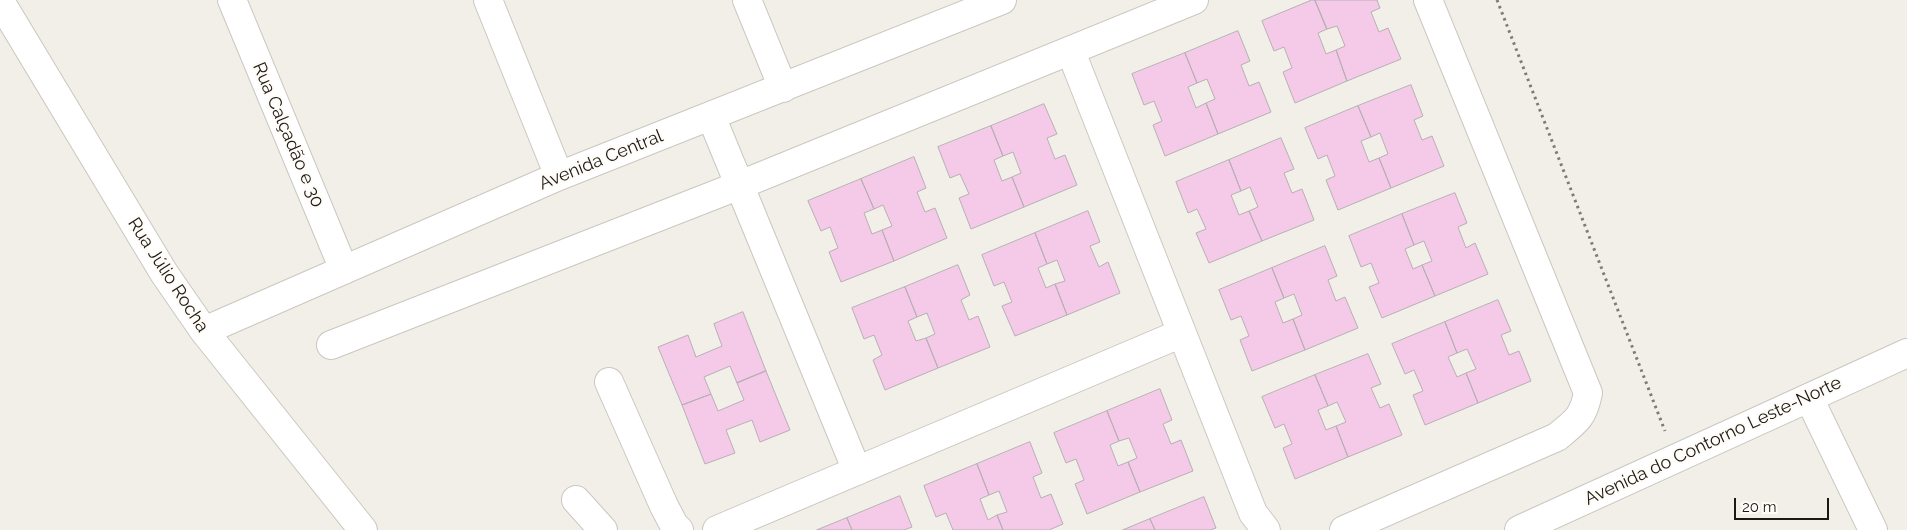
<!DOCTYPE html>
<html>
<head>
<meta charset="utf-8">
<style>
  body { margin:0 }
  #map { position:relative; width:1907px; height:530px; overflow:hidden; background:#f2efe8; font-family:Raleway,sans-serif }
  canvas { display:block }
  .scale { position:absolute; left:1734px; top:498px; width:95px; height:22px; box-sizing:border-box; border:2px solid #1a1916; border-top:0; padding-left:6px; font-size:15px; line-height:18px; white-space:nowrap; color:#1a1916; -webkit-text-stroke:4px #fffcf7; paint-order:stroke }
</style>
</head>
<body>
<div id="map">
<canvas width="1907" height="530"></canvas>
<div class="scale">20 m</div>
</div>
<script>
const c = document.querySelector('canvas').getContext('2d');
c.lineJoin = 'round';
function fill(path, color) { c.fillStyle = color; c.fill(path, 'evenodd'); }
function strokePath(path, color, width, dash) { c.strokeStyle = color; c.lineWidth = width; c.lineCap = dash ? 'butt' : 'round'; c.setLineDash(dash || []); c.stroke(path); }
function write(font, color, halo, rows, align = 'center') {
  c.font = font + ' Raleway,sans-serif'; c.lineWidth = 4.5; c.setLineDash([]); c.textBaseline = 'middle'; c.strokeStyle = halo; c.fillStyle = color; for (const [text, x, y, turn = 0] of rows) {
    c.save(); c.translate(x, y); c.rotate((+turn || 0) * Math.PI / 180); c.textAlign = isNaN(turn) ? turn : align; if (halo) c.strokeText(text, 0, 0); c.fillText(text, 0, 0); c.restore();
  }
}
const building = new Path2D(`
  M1312,0H1315L1327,29L1318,33L1326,54L1336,50L1347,81L1295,103L1283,72L1292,68L1284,47L1274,51L1262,21Z
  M1315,0H1377L1380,8L1371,12L1379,32L1388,28L1401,59L1347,81L1336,50L1345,46L1337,26L1327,29Z
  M1238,31L1250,61L1241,65L1249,86L1259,82L1271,112L1218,134L1206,103L1215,99L1207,79L1197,83L1185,53Z
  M1185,53L1197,83L1188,87L1196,108L1206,103L1218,134L1165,156L1153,125L1162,121L1154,101L1144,105L1132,74Z
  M1411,85L1423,116L1414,120L1422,140L1432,136L1444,166L1391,188L1379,158L1388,154L1380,133L1371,137L1358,106Z
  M1044,104L1057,134L1047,138L1055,159L1065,155L1077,185L1024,207L1012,177L1021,173L1013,152L1003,156L991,126Z
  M1358,106L1371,137L1361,141L1369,162L1379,158L1391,188L1338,210L1326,180L1335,176L1327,155L1318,159L1305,128Z
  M991,126L1003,156L994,160L1002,181L1012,177L1024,207L971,229L959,198L969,194L960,174L950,178L938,147Z
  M1281,138L1294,169L1284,173L1292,193L1302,189L1314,220L1262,241L1249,211L1258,207L1250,187L1241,191L1229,160Z
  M914,157L926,188L917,192L925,212L935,208L947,238L894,261L882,230L892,226L883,205L874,209L861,179Z
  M1229,160L1241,191L1231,195L1239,215L1249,211L1262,241L1209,263L1196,233L1206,229L1197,209L1188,213L1176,182Z
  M861,179L874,209L864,213L872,234L882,230L894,261L841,282L829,252L838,248L830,227L821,231L808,201Z
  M1455,193L1467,223L1458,227L1466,248L1475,243L1488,274L1435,296L1422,265L1432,261L1424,241L1414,245L1402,214Z
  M1088,211L1100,242L1090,246L1099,267L1108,262L1120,293L1067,315L1055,284L1065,281L1057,260L1047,264L1035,233Z
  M1402,214L1414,245L1405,249L1413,269L1422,265L1435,296L1382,318L1369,287L1379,283L1371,263L1361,267L1349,236Z
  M1035,233L1047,264L1038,268L1046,288L1055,284L1067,315L1015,336L1002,306L1012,302L1004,282L994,286L982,255Z
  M1325,246L1337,276L1328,280L1336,301L1345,297L1358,328L1305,350L1293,319L1302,315L1294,294L1284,298L1272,268Z
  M958,265L970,295L961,300L969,320L978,316L990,347L938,368L926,338L935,334L927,313L917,317L905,287Z
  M1272,268L1284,298L1275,302L1283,323L1293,319L1305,350L1252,371L1240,340L1249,336L1241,316L1231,320L1219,290Z
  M905,287L917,317L908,321L916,341L926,338L938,368L885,390L873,360L882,355L874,335L864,339L852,308Z
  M1498,300L1511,331L1501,335L1509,355L1519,351L1531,381L1478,403L1466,373L1476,369L1467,349L1457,353L1445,322Z
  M743,312L766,371L737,383L730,366L704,377L711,394L682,405L658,347L688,335L696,357L722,346L714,324Z
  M1445,322L1457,353L1448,357L1457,377L1466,373L1478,403L1425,425L1413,395L1423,391L1414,370L1405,374L1392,344Z
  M1368,354L1381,384L1371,388L1380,408L1389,404L1402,435L1348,457L1336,426L1346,422L1337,402L1328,406L1315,375Z
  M766,371L790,430L760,442L752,420L726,430L735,453L705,464L682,405L711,394L718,411L744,400L737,383Z
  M1315,375L1328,406L1318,410L1326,430L1336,426L1348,457L1295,479L1283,448L1292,444L1284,424L1275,428L1262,397Z
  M1160,389L1172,420L1163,424L1171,444L1181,440L1193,471L1140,492L1128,462L1137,458L1129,438L1119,441L1107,411Z
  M1107,411L1119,441L1110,445L1118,466L1128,462L1140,492L1087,514L1075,484L1084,480L1076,459L1066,463L1054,433Z
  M1030,442L1042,473L1033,477L1041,498L1051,494L1063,524L1049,530H1003L997,515L1007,512L999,491L989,495L977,464Z
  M977,464L989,495L980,499L988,520L997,515L1003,530H953L946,513L936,517L924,486Z
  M900,496L912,527L904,530H852L847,518Z
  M1204,497L1216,528L1210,530H1155L1150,519Z
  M847,518L852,530H817Z
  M1150,519L1155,530H1123Z`);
const path = new Path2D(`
  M1497,0L1665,431`);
const minor = new Path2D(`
  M232,0L344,270
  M488,0L559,176
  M747,0L783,88
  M0,1L164,273L204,331L363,530
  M1071,52L1253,513L1266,530
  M711,116L857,471
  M204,331L559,176L1002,0
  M331,345L740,185L1194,0
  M609,382L664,506L674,525L679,530
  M1809,398L1873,530
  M576,500L603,530
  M717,530L1182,333
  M1344,530L1557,437C1576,421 1583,418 1588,393L1428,0
  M1519,530L1907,353`);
const streetNames = [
  ["Rua Calçadão e 30",288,135,67],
  ["Avenida Central",601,160,-22],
  ["Rua Júlio Rocha",168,275,57],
  ["Avenida do Contorno Leste-Norte",1713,441,-25]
];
fill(building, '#f5c9e8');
strokePath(building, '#b6afb3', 1);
strokePath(minor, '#cbc7c0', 30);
strokePath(path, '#7d7b76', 3, [2.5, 4]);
strokePath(minor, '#fff', 28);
write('18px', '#1a1916', '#fffcf7', streetNames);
</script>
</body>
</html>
